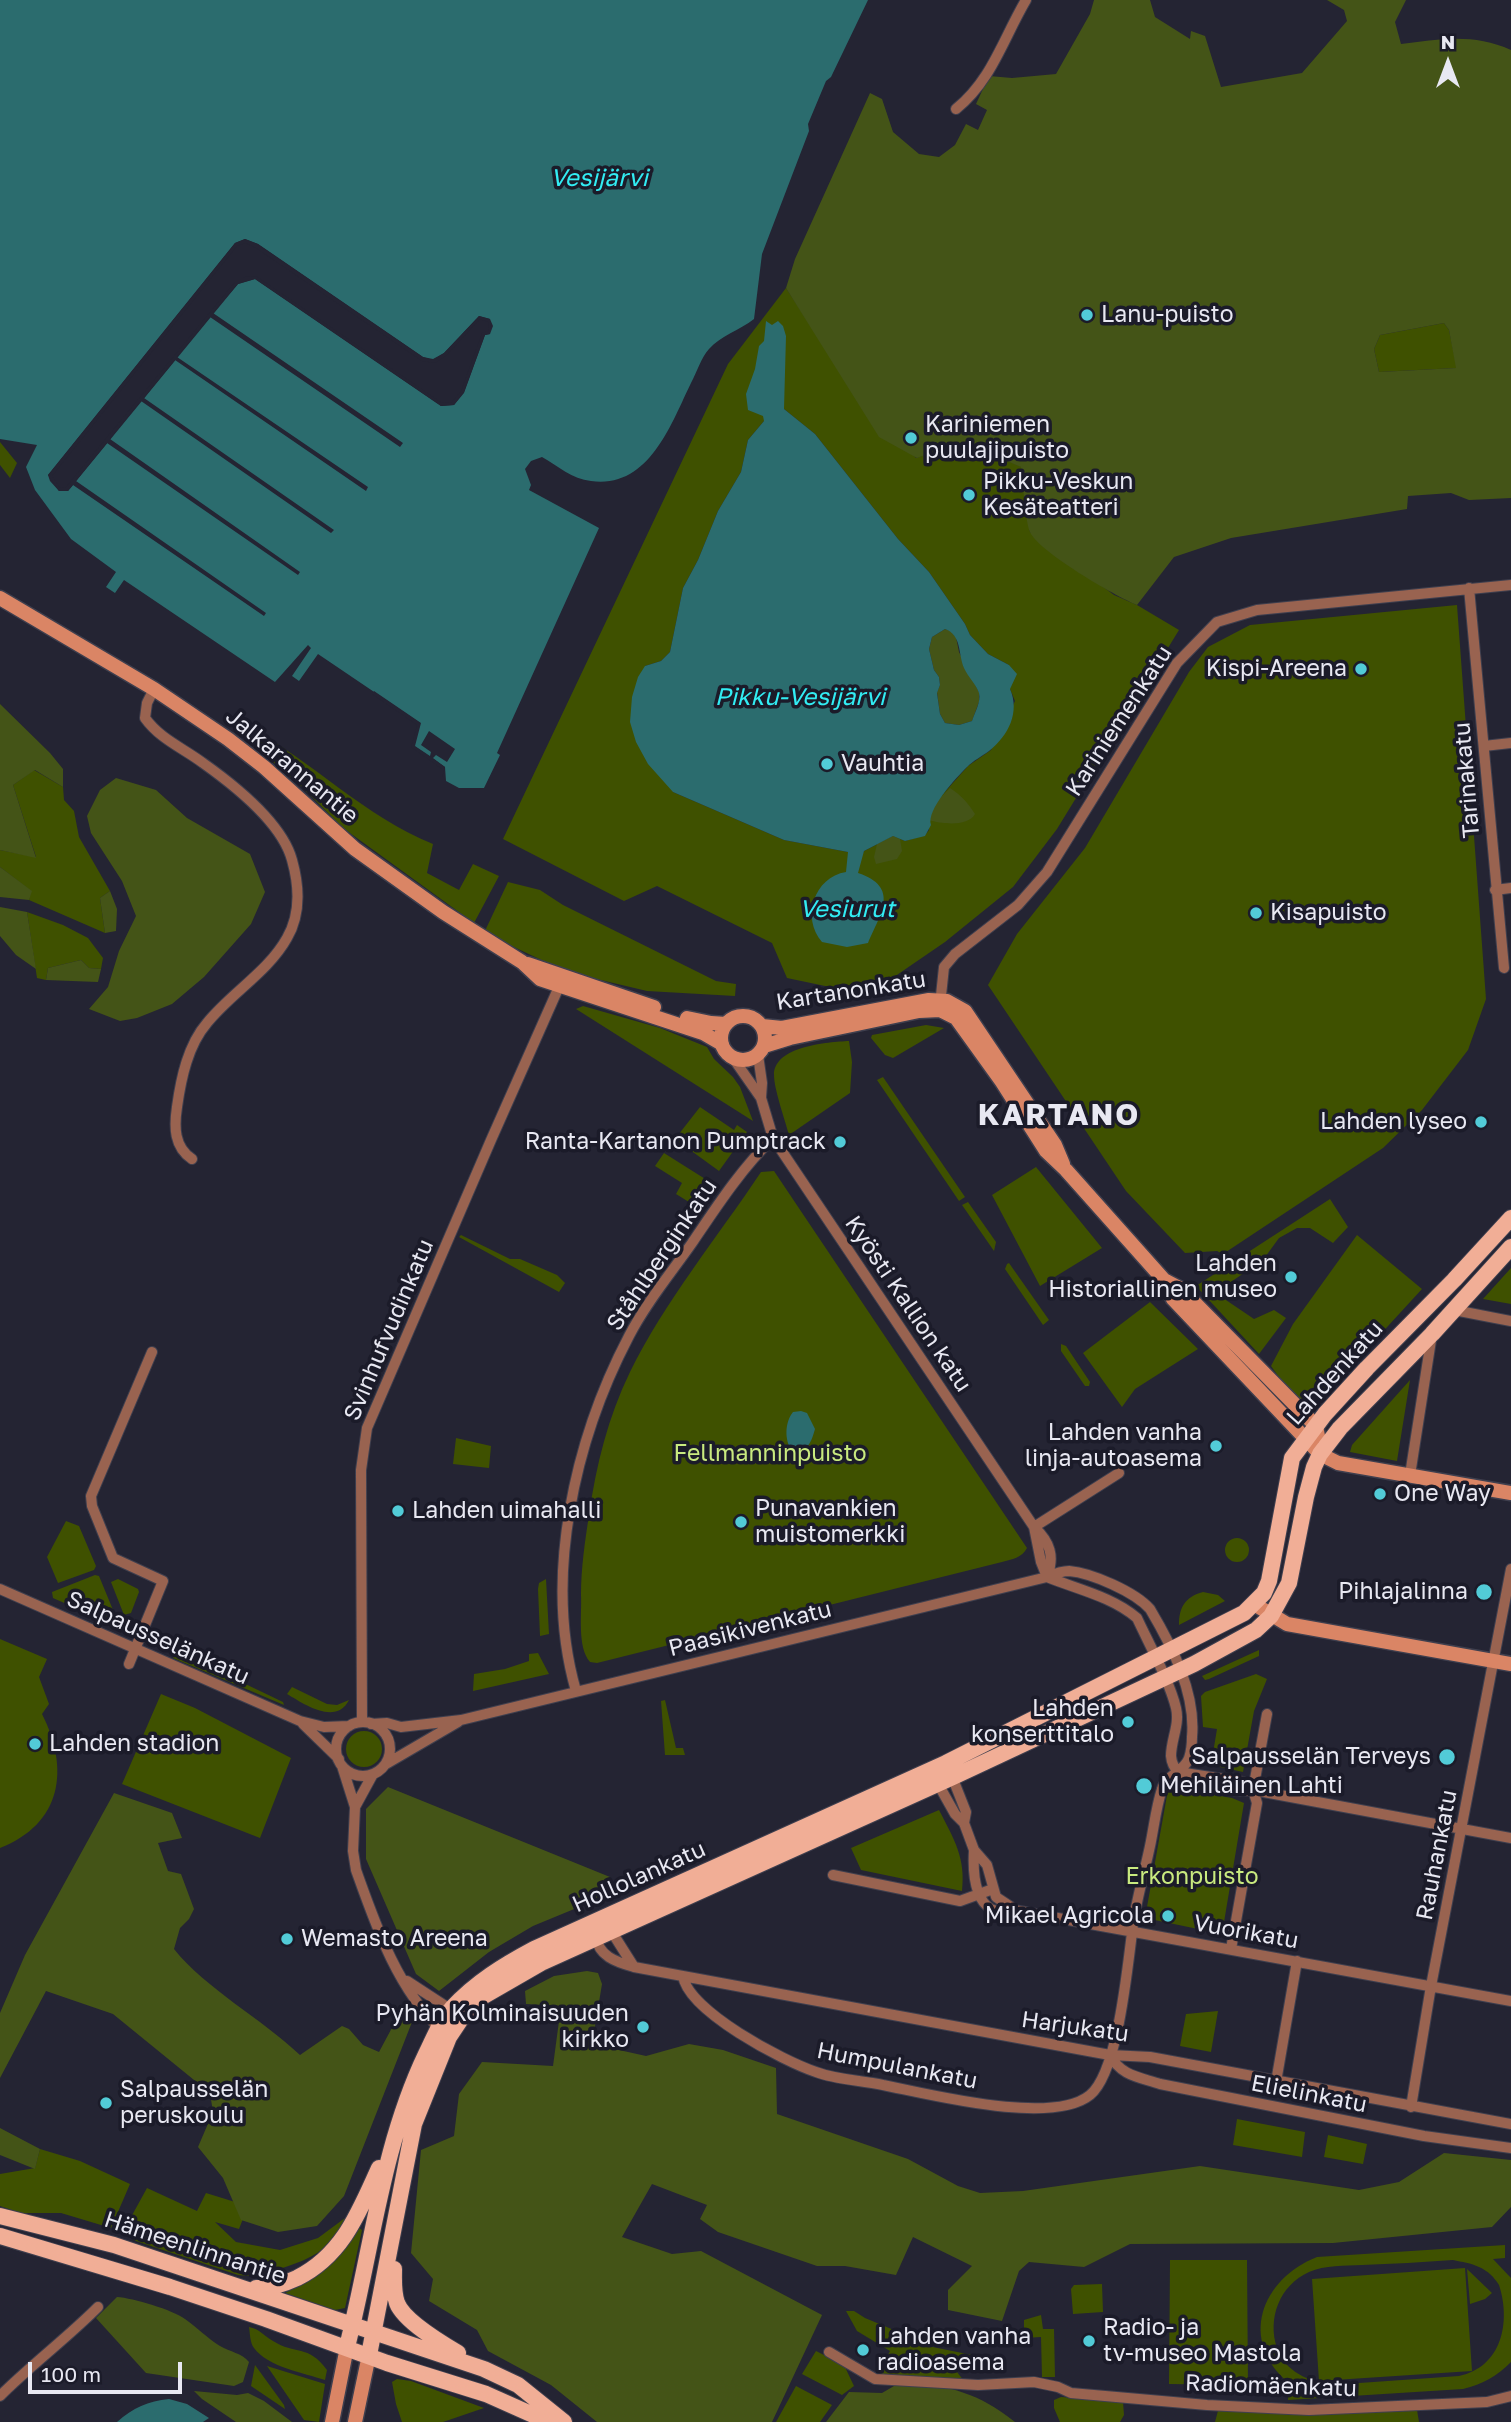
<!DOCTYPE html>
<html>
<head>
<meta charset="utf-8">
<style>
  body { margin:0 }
  #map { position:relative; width:1511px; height:2422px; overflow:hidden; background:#242433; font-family:"Golos Text",sans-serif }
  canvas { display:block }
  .north { position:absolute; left:1413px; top:28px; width:70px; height:70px; -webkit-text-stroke:5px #1b1b29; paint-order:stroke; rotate:0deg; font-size:19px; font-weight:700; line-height:28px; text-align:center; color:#e8e8f2 }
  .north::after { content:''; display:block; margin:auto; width:24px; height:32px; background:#e8e8f2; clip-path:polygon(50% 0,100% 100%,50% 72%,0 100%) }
  .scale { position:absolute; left:28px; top:2362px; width:154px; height:32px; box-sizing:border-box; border:4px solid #e8e8f2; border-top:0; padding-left:9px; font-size:21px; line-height:24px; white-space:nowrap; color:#e8e8f2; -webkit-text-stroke:5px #1b1b29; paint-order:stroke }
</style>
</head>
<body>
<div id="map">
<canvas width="1511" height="2422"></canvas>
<div class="north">N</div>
<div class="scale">100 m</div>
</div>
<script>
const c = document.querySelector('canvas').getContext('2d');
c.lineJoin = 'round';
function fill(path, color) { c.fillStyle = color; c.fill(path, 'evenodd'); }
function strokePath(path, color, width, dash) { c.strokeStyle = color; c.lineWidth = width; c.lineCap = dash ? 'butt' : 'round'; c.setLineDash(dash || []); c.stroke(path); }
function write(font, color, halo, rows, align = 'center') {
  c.font = font + ' "Golos Text",sans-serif'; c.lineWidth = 7; c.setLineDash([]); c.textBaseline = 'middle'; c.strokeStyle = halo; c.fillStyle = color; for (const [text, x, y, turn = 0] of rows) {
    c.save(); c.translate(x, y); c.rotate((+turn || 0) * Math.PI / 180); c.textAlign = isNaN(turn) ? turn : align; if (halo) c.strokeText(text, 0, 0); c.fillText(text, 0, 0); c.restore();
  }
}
const green = new Path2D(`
  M786,288L833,360L916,458L954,445L972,446L1022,467L1030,532L1114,595L1137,605L1179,630L1057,829L1013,887L945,942L875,990H844L787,978L772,943L657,886L624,901L503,839L728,364ZM784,409L815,434L898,539L929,572L965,624L970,635L988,654L1009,665L1010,689L1015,701L991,750L968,766L935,803L929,820V830L925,835L905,841L893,836L864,851L861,857L848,852L784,840L673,792L645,666L661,661L670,652L683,588L698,560L718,511L741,472L748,440L764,421Z
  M1444,323L1449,330L1457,368L1379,372L1374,349L1380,335Z
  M0,442L17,463L10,478L0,465Z
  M1457,605L1486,999L1468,1050L1422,1110L1383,1148L1223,1254L1217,1251L1185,1253L1126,1191L988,985L1017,934L1085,848L1189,672L1208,647L1250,625Z
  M248,727C313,761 365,817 433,844L427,873L459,890L473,864L499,876L474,923L343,828L301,786L243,736Z
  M34,770L63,787L64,800L74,811L79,837L110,891L100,898L105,933L29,900L31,891L0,867V850L36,857L13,785Z
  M508,882L540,890L563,905L716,981L736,984L735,996L647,991L567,972L484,933Z
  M27,912L63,925L88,938L103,958L101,969L89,968L81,960L48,968L46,980L37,978Z
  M583,1006L660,1028L707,1047L714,1059L733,1077L740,1087L753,1121L576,1009Z
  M926,1025L944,1028L893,1058L885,1055L871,1038L872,1035Z
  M849,1041L852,1062L850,1093L789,1135C785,1120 774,1089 774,1075C774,1046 828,1042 849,1041Z
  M883,1077L965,1197L959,1201L877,1080Z
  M700,1107L734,1130L737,1125L747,1132L719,1171L675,1139Z
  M664,1153L710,1182L697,1207L676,1194L682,1183L655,1166Z
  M1036,1167L1102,1248L1040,1286L992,1195Z
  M774,1171L1027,1548C1022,1558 1012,1559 1002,1562L597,1663L590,1662C577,1647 582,1614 581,1595C581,1568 585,1541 589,1515C596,1466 608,1417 630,1372C665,1301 717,1238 761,1172Z
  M1330,1199L1348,1227L1333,1243L1310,1228H1297L1279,1238L1263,1260L1225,1286L1223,1298L1254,1319L1274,1310L1286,1318L1259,1354L1196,1286Z
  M968,1202L996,1242L994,1251L962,1205Z
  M461,1235L510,1259H520L557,1275L565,1283L559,1292L459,1237Z
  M1357,1235L1422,1289L1310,1411L1296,1401L1271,1366L1293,1324Z
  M1009,1263L1049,1320L1043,1325L1005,1269L1007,1264Z
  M1511,1268V1304L1483,1299Z
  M1150,1302L1198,1349L1135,1389L1122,1407L1083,1353Z
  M1061,1344L1066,1346L1090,1382L1089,1386H1085L1061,1351Z
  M1410,1380L1397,1461L1350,1452L1352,1445Z
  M456,1438L491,1446L489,1468L453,1464Z
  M66,1521L79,1526L96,1566L94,1570L58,1583L47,1557Z
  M1225 1550a12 12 0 1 1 24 0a12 12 0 1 1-24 0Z
  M95,1575L99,1576L118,1622L114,1625L53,1598L52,1592Z
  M118,1579L138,1589L139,1592L131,1613L124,1615L111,1582Z
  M546,1579L549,1634L540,1636L538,1589L539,1583Z
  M1203,1592L1218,1595L1225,1601L1179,1625C1179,1607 1185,1597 1203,1592Z
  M0,1639L47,1659L39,1677L49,1704L42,1714C70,1769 62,1824 0,1848Z
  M1259,1650V1656L1209,1679L1205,1680L1202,1676Z
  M538,1653L549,1674L473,1691L474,1674L505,1669L529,1661V1654Z
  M175,1655L237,1680L283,1702L284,1705L173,1658Z
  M1256,1674L1267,1679L1254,1711L1243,1772L1211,1765L1217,1729L1203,1727L1201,1696L1205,1692Z
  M292,1687L327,1704L337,1705L349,1700C336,1726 304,1704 287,1694Z
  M161,1694L195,1708L291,1758L260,1838L122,1784Z
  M665,1700L676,1748H683L685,1755H665L661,1701Z
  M346 1749a18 18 0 1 1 36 0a18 18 0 1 1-36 0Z
  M1175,1788L1232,1798L1244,1803L1222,1934L1145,1918L1168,1790Z
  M939,1810C954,1839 966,1858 962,1891L861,1870L851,1848Z
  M1218,2011L1211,2052L1180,2046L1186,2014Z
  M1237,2119L1305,2132L1302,2157L1233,2145Z
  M1328,2135L1367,2144L1363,2164L1324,2157Z
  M40,2149L80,2161L130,2184L111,2228L61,2213H21L0,2206V2174L35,2168Z
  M147,2188L197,2211L206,2193L248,2206L239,2229L215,2222L236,2242L280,2250L318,2238L345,2218C334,2250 306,2261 276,2270C262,2274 253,2277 238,2275L136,2241L129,2236L130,2219Z
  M359,2228L362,2230L345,2308L335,2310L285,2293L310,2280L329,2266Z
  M1505,2245V2258L1493,2259L1511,2278V2362C1497,2376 1483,2384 1463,2389L1288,2400L1289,2383C1238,2341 1261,2279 1317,2257ZM1453,2260C1462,2262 1471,2263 1479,2267C1488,2271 1494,2277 1499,2285C1511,2322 1502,2367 1459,2376L1331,2385C1310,2382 1284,2371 1277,2348C1267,2318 1280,2285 1309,2272C1325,2265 1345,2266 1362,2265C1392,2264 1423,2262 1453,2260Z
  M1170,2260H1247L1248,2385L1169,2384Z
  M1465,2268L1472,2371L1319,2381L1312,2279Z
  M1467,2269L1492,2293L1485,2299L1470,2304Z
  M1102,2284L1103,2312L1073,2314L1071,2289L1074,2285Z
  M846,2311H854L865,2318L918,2340V2344L972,2355L976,2361L960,2366L957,2372L964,2381L900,2378L879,2373L890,2351L857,2331Z
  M1041,2315L1043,2329H1054L1055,2377H1042L1041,2337L1024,2338V2320Z
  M249,2327C260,2329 264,2336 273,2341C295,2355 308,2344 327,2370L325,2380C304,2373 268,2367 254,2348C250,2343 250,2333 249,2327Z
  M816,2351L844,2365L854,2386L842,2395L802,2374Z
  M255,2365L284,2405L285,2409L251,2386Z
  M267,2366L325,2384L319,2422L304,2420Z
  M397,2379L411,2381L484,2408L443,2422H402L396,2404L392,2382Z
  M796,2386L832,2405L820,2422H776Z
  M1061,2397L1121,2401L1123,2402L1124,2415L1120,2422H1060L1054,2408V2400Z
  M1219,2407L1417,2410L1419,2422H1215Z`);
const forest = new Path2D(`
  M1094,0H1150L1155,17L1190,39L1191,31L1205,36L1221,87L1302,73L1347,21L1344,10L1327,0H1406L1395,22L1401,44C1439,39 1474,33 1511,50V498L1469,500L1451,493L1408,496L1407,509L1231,538L1174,557L1137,605C1115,596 1039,552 1030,532C1025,520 1023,482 1021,467L971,446L953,445L917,458L879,437L786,288L795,259L870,93L882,99L893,132L919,154L939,157L955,145L966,124L978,130L987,110L976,104L989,76L1012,78L1056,74L1090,14ZM1444,323L1449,330L1456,368L1379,372L1374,349L1380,335Z
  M945,629L951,631L956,637L959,652L979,692V702L972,721L959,725L945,723L940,714L937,692L940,685L939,677L934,670L929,649L932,637Z
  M0,704L50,753L63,769V787L35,770L13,785L36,858L0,850Z
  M116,778L156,790L187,818L250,854L265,892L251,924L204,977L172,1004L137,1018L120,1021L89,1009L108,987L119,951L136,916L122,881L91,833L87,816L100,790Z
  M950,788C961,795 968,803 975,814C968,827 942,824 929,820L935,803Z
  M893,836L900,839L902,851L897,859L876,864L874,857L877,844Z
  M0,867L32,891L29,900L0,897Z
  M110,891L117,909L116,931L105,933L100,898Z
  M0,907L27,912L36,969L16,955L0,936Z
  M81,960L89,968L101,969L98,982L46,980L48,968Z
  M388,1787L610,1877L613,1893L533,1926L489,1952L439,1991L416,1974L366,1859V1809Z
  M114,1793L172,1813L182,1838L158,1843L168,1871L181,1874L194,1909L189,1919L180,1928L174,1949C206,1989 261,2018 300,2055L342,2026L349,2029L363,2045L379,2052L402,2009L412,2022L344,2196L317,2226L278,2232L241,2220L223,2178L198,2147L213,2112L210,2093L113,2014L46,1991L0,2078V2013L25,1955Z
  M587,1971L598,1973L602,1984L592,2044L646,2056L689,2044L723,2050L776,2068L777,2114L908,2159L958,2186L980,2193L1023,2191L1200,2166L1359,2190L1399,2182L1444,2153L1511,2160V2207L1492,2227L1333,2243L1130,2244L1084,2267L1029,2262L1019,2271L1002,2321L948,2310V2290L972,2266L913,2237L896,2275L845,2266H817L718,2232L700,2219L707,2205L652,2184L622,2237L672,2254L701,2251L822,2315L772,2422H597L551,2385L488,2351L477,2330L429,2301L433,2279L411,2253L421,2150L454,2136L459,2094L482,2062L553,2066L561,2006L526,2004L525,1991L554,1976Z
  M0,2128L40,2149L35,2169L0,2155Z
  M117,2297C133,2298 173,2310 185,2319C198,2328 207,2338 220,2346C230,2352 242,2353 249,2362L243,2382L234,2386L146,2373L96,2318Z
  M906,2379C951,2388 978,2392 1015,2422H826L849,2392L882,2393Z
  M194,2391L237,2395L248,2393L264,2401L292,2422H236L202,2399Z`);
const water = new Path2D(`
  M0,0H868L831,77L826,81L808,124L809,131L762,254L754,319C740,330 720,336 709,349C701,358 697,372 691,383C671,424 649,489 591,481C572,479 558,466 542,457L531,461L525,469L531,485L529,490L599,528L497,753L500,755L484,788H459L446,781L445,767L414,746L420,723L318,654L299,681L292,676L311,648L308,645L275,682L124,580L115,593L106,587L116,572L71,539L35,490L26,467L37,445L0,439ZM245,239L258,244L423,357L433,360L444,353L479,316L490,319V334L485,335L464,393L454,405L441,406L255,279L238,284L68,491H59L50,481L48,475L235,243Z
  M766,321L772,325L778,321L783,326L786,336L784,409L815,434L898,539L929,572L965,624L970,635L988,654L1009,665L1017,674L1010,689C1020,712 1009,735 989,751C982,756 973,761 967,767C956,778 926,810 931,825L925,836L905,841L893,836L864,851L858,873C900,887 881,913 868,943L847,947L822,942C801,918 814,877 846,872L848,852L784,840L673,792L648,764L636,742L630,722L632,697L638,677L645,666L661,661L670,652L683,588L698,560L718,511L741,472L748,440L764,421L763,416L748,410L746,394L755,369L759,346L764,341ZM945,629C962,635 958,654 964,668C968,677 976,684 979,693C981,702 975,712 972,721L959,725L945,723L940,714L937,693L940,685L939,677L934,670L929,649L932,637Z
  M801,1411L807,1413L815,1429C811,1443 808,1452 792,1451C784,1440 785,1422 793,1412Z
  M169,2399L187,2404L209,2418L203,2422H117C133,2408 148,2401 169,2399Z`);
const pier = new Path2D(`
  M245,239L258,244L423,357L433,359L444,353L479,316L490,319L493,326L490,334L485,335L464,392L454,405L441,406L255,279L238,284L213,313L403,443L400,447L210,317L177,357L368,487L366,491L175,360L144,398L334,530L331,533L141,401L110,439L300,572L298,575L107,443L76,481L266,613L264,616L73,485L68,491H59L48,475L235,243ZM245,243L256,248L422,361L435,363L447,355L480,319L488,322L489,326L488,331L482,333L461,391L452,402L442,403L256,276L245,277L235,282L66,487L60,488L52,476L237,246Z
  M374,691L421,723L415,746L430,756L431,752L421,745L429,731L455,749L447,762L436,755L433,758L445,767L442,778V769L411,747L417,725L372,694Z`);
const street = new Path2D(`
  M956,109C992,80 1003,39 1026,0
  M1469,588L1504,968
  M154,689L147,703L145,718C160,739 183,748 203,763C234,785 282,823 292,860C299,885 301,914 287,938C268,972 231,993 207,1023C188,1045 181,1078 177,1107C174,1127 174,1147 192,1159
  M1484,746L1511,743
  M1495,890L1511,888
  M940,1005L944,967L955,954L1018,905L1047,872L1177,663L1217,622L1257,610L1511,585
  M758,1055L762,1083L761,1098
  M733,1058L761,1098L773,1138L1034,1527C1050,1542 1055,1556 1047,1577
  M1454,1310L1511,1321
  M1410,1475L1432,1334
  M1034,1527L1119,1473
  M1034,1527L1041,1562L1047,1577
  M1047,1577C1077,1589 1113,1597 1137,1618C1149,1644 1170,1682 1176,1708C1180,1725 1171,1739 1171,1756C1173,1787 1230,1793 1253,1790L1511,1838
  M0,1589L300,1721L324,1727L349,1726
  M129,1664L163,1581L113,1558L92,1506L91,1496L152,1352
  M576,1691C543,1577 575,1439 629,1336C646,1303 671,1273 692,1243C717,1206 741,1169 773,1138
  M362,1722L361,1470L367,1428L491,1140L562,980
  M336 1749a27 27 0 1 1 54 0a27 27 0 1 1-54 0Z
  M303,1724L339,1759
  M371,1724L387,1723L401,1727L461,1720L1047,1577C1054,1574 1061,1571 1069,1571C1092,1573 1135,1592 1150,1609C1172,1646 1196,1693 1192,1737C1192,1743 1191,1752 1189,1758C1185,1771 1165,1776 1162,1789C1156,1807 1154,1827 1150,1846C1145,1870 1138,1894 1134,1918C1128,1957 1120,2070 1090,2095C1052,2126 929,2094 883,2085C861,2080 837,2080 816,2072C783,2061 688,2011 683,1976
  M386,1764L458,1722
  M342,1766L355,1807
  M1178,1772L1243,1782L1253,1790
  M373,1774L355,1807L353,1851L356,1870C376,1926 397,1988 441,2030
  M951,1774L966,1812L964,1823
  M937,1782L955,1814L964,1823L974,1850L987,1865L996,1897L1014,1909
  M974,1850C973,1867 973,1898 991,1909C998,1913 1007,1910 1014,1910L1511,2001
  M833,1875L960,1901L993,1889
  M610,1929L634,1967
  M596,1936C598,1956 616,1962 634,1967L1110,2055L1150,2057L1511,2124
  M1231,1949L1257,1803L1253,1790L1267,1714
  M407,1981L453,2011
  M1110,2055C1121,2076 1139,2077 1160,2084L1424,2136L1511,2148
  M1276,2082L1297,1961
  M1411,2107L1431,1986L1511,1569
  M829,2352L875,2379L978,2385L1034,2382L1058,2387L1071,2393L1207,2405L1309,2410L1487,2402L1511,2396
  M0,2396C31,2365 67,2338 98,2307`);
const secondary = new Path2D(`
  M0,598L154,689L228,739L264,767L355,849L443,912L522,962L540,979L703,1033L722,1044
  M528,964L654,1007
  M721 1038a22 22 0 1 1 44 0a22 22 0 1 1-44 0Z
  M687,1018L711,1023L726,1024
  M762,1026L782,1028L929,1000L947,1001L965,1011L1055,1145L1063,1164
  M764,1046L790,1038L919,1011L940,1010L956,1018L1002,1082L1046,1151L1066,1170L1164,1280L1173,1299L1320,1454L1338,1463L1511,1493
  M1164,1280L1181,1289L1316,1426L1318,1436
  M1254,1604L1287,1624L1511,1664
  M332,2422L347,2347
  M355,2422L369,2355`);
const primary = new Path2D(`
  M0,2216L114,2245L484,2369L518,2385L564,2422
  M0,2236L170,2287L266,2319L387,2363L486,2394L549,2422
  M394,2269C394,2280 393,2292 397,2303C404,2321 441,2343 458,2353
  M256,2288C270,2289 284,2284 297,2278C343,2255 359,2212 379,2168
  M347,2347C372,2249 382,2146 426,2054C434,2038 440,2021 452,2008C476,1982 504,1965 534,1949L946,1763L1244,1613L1264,1593L1269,1581L1292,1458L1325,1414L1367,1368L1454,1280L1511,1218
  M369,2355L414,2124L449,2037L461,2019L482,1997L541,1963L953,1777L1194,1664L1256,1630L1271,1616L1289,1583L1306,1497L1314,1467L1320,1454L1340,1428L1432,1334L1511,1247`);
const markers = [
  [1087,315,7,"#52cbd7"],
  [911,438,7,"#52cbd7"],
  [969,495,7,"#52cbd7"],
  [1361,669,7,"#52cbd7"],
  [827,764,7,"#52cbd7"],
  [1256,913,7,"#52cbd7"],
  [1481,1122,7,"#52cbd7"],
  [840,1142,7,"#52cbd7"],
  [1291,1277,7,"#52cbd7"],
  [1216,1446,7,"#52cbd7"],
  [1380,1494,7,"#52cbd7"],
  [398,1511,7,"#52cbd7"],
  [741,1522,7,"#52cbd7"],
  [1484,1592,9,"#52cbd7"],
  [1128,1722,7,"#52cbd7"],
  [35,1744,7,"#52cbd7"],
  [1447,1757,9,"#52cbd7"],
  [1144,1786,9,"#52cbd7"],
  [1168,1916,7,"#52cbd7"],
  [287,1939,7,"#52cbd7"],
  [643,2027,7,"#52cbd7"],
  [106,2103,7,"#52cbd7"],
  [1089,2341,7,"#52cbd7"],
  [863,2350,7,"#52cbd7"]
];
const poiNames = [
  ["Lanu-puisto",1101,315],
  ["Kariniemen",925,425],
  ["puulajipuisto",925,451],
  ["Pikku-Veskun",983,482],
  ["Kesäteatteri",983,508],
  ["Kispi-Areena",1347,669,"right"],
  ["Vauhtia",841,764],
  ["Kisapuisto",1270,913],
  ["Lahden lyseo",1467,1122,"right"],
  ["Ranta-Kartanon Pumptrack",826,1142,"right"],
  ["Lahden",1277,1264,"right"],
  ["Historiallinen museo",1277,1290,"right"],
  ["Lahden vanha",1202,1433,"right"],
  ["linja-autoasema",1202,1459,"right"],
  ["One Way",1394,1494],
  ["Punavankien",755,1509],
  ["muistomerkki",755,1535],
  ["Lahden uimahalli",412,1511],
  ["Pihlajalinna",1468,1592,"right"],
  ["Lahden",1114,1709,"right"],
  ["konserttitalo",1114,1735,"right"],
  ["Lahden stadion",49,1744],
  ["Salpausselän Terveys",1431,1757,"right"],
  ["Mehiläinen Lahti",1160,1786],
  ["Mikael Agricola",1154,1916,"right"],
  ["Wemasto Areena",301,1939],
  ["Pyhän Kolminaisuuden",629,2014,"right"],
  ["kirkko",629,2040,"right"],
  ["Salpausselän",120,2090],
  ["peruskoulu",120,2116],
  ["Radio- ja",1103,2328],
  ["tv-museo Mastola",1103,2354],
  ["Lahden vanha",877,2337],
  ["radioasema",877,2363]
];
const streetNames = [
  ["Kariniemenkatu",1119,721,-57],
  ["Jalkarannantie",292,766,40],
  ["Tarinakatu",1467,780,-95],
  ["Kartanonkatu",851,991,-9],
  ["Ståhlberginkatu",662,1255,-56],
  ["Kyösti Kallion katu",908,1304,56],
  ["Svinhufvudinkatu",389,1330,-67],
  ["Lahdenkatu",1335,1373,-48],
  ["Paasikivenkatu",750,1629,-14],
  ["Salpausselänkatu",158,1638,24],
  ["Rauhankatu",1437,1855,-79],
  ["Hollolankatu",639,1877,-24],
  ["Vuorikatu",1246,1932,10],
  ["Harjukatu",1075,2027,8],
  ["Humpulankatu",897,2066,11],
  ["Elielinkatu",1309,2094,11],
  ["Hämeenlinnantie",195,2248,18],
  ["Radiomäenkatu",1271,2386,2]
];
const parkNames = [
  ["Fellmanninpuisto",770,1454],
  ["Erkonpuisto",1192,1877]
];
const waterNames = [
  ["Vesijärvi",599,178],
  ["Pikku-Vesijärvi",800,697],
  ["Vesiurut",847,909]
];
const districtNames = [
  ["KARTANO",1059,1115]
];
fill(green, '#3f5100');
fill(forest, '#445417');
fill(water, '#2b6c6e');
fill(pier, '#242433');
strokePath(street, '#3f3f4e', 12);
strokePath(secondary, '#3f3f4e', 17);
strokePath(primary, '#3f3f4e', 18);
strokePath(street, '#996350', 10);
strokePath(secondary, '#da8565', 14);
strokePath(primary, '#f1ae96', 16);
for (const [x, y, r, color] of markers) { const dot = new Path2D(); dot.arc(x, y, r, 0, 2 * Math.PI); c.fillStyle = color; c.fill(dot); strokePath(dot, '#1b1b29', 2.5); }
write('23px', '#e8e8f2', '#1b1b29', poiNames, 'left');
write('23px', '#e8e8f2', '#1b1b29', streetNames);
write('23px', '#c9ea7f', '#1b1b29', parkNames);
write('italic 24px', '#32ecf3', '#1b1b29', waterNames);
c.letterSpacing = '2px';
write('bold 30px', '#e8e8f2', '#1b1b29', districtNames);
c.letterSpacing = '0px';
</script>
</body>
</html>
